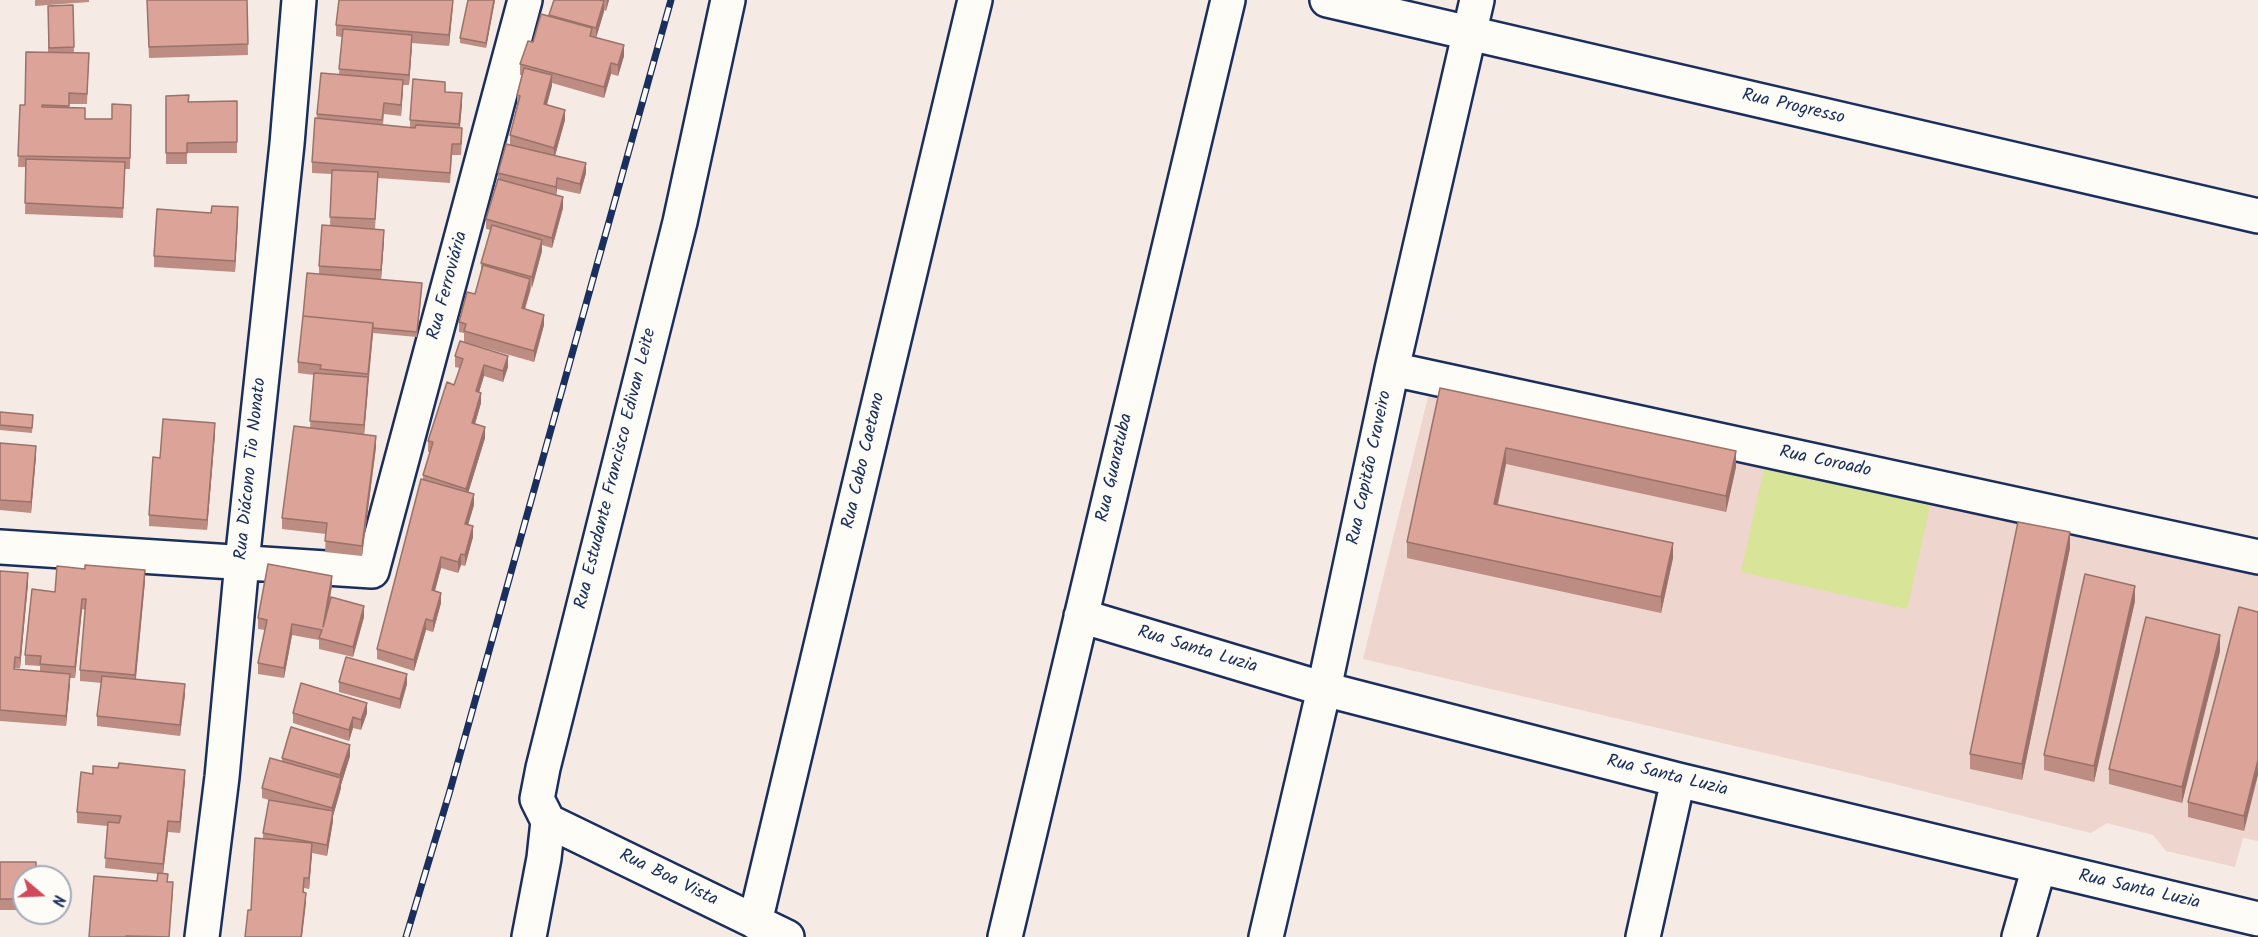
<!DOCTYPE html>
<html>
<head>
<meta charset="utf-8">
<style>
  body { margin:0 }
  #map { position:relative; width:2258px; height:937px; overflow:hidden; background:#f6eae4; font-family:Kalam,sans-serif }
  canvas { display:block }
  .north { position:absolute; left:12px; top:865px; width:60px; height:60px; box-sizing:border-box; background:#fdfcf7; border:2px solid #a3aaba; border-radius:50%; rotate:109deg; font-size:16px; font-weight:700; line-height:24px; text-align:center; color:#1b2f5e }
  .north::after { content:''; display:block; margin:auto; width:21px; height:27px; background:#d1495b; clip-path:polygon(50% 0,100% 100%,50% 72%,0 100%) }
</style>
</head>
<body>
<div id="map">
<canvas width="2258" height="937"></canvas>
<div class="north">N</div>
</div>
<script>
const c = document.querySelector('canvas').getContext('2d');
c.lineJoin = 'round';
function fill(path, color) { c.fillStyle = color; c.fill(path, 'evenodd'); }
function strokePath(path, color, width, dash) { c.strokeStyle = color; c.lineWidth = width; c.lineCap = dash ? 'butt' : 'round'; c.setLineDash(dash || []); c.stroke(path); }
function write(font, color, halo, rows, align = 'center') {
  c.font = font + ' Kalam,sans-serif'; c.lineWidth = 6; c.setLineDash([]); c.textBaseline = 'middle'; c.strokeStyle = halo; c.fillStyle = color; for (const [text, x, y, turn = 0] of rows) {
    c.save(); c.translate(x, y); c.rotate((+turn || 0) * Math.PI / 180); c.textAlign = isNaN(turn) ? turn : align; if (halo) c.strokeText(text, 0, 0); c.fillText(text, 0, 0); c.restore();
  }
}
const built = new Path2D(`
  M1429,393L2258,570V841L2243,838L2235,867L2166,851L2153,835L2107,823L2091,833L1863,776L1363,659Z`);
const green = new Path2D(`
  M1765,464L1931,502L1907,609L1741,572Z`);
const minor = new Path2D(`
  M1327,0L2258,216
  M1392,369L2258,557
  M0,547L372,571L525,0
  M1081,616L1324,689L1678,780L2258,919
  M548,821L787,937
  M755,922L975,0
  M202,937L222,777L242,562L287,144L299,0
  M529,937L544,858L548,821L537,799L543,768L680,222L728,0
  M1005,937L1228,0
  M1266,937L1324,689L1392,369L1477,0
  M1643,937L1678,780
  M2019,937L2039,867`);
const rail = new Path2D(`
  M406,937L449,794L671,0`);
const wall = new Path2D(`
  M35,0H89V2L35,6Z
  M147,0H247L248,55L149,58Z
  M453,0L449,46L412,43L409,85H403L401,116L384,114L383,125L410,128V120L445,92L462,104L460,128L462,139L461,155H452L450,183L378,178L375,229L384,240L381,279L422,289L417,337L373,333L364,435L376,447L362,556L325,552L326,534L282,529V518L310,428L314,375L298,373V362L319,274V266L330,226L332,174L312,173V162L317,114L339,74L342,37L336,36V25Z
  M495,0L486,48L460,43V38Z
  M554,0H609L606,11L604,10L596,38L624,56L618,76L611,74L604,98L552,83L547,105L565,120L555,156L586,173L580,194L557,189L556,195L563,208L552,248L542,245V251L525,309L544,325L534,362L464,342V333L459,332V322L475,294L481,273V263L491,230L486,229V219L498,179V173L510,145V135L517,106V95L522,75H520V64L549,16Z
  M73,5L74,53H89L87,104H69V107L85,119H112L131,105L130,169H125L123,218L25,214L26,167H18L20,105H25L48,53V6Z
  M166,96L189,102L237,101V153H187V164H166Z
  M211,213L238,218L235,272L154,267V256Z
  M455,356L508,367L503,382L484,376L479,392L481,403L475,424L485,438L468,493L474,505L468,525L473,537L465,566L461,565L458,573L441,568L435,591L441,603L433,632L426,630L414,671L377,659V649L423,479V475L430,452H428V441L454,385L460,368L455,367Z
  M1440,388L1736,467L1726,512L1506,464L1498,505L1673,558L1661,613L1407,558V542Z
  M0,412L33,420L32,433L0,430Z
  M215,434L207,530L149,526V515L160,458Z
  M0,443L36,456L31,513L0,510Z
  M2070,548L2022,780L1970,769V754Z
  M0,571L28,584L20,668H15V670L40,672V666L25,665V655L55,592L145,581L136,679L185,694L180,736L97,726V716L102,683L80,681V670L85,610L82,609L75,678H70L66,726L0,721Z
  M332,586L328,609L364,617L353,657L319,649V640L292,635L284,678L258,674V663L265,630L258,629V618Z
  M2135,601L2094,782L2044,770V755Z
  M2258,612L2244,831L2188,817V802Z
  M2220,651L2182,803L2109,784V769Z
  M339,682L407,684L400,709L339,692Z
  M293,713H367L361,730L353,728L349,741L293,723Z
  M350,756L341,785V788L333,816V821L327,856L312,853L309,889L304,888V892L306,903L251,910L263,839V833L269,800L262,798V788L282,761V758Z
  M185,780L180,833L168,832L163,874L173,893L169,937H89L157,881L158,874L105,868L107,826L77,823V812Z
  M0,862L24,877V910H0Z
  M31,913H53V916H31Z`);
const shadedWall = new Path2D(`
  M453,0V6L449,46V35Z
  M494,0H495L486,48V43Z
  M607,0H609L606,11Z
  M604,1V12L596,38V28Z
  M412,35V46L409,85V75Z
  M624,45V56L618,76V65Z
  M611,63V74L604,98V87Z
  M552,75V86L544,115V104Z
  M403,80V90L401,116V105Z
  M462,93V104L459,135V124Z
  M565,110V120L554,159V148Z
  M586,163V173L580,194V184Z
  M557,178V189L556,197V187Z
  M563,197V208L552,248V238Z
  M238,207V218L235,272V261Z
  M384,230V240L381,280V270Z
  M542,240V251L532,288V277Z
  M530,279V290L522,319V308Z
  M544,315V325L534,362V351Z
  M373,323V333L368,384V374Z
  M508,356V367L503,382V371Z
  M484,365V376L476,402V391Z
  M368,377V388L364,436V425Z
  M481,393V403L472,434V423Z
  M215,423V434L207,530V520Z
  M485,427V438L466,500V489Z
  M376,436V447L362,556V546Z
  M36,446V456L31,513V502Z
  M1506,448V464L1494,519V504Z
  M1736,451V467L1726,512V496Z
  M474,494V505L465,535V524Z
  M473,526V537L465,566V555Z
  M2070,532V548L2022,780V764Z
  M1673,543V558L1661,613V597Z
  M461,554V565L458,573V562Z
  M441,557V568L432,601V590Z
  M145,570V581L135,686V675Z
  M28,573V584L20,668V658Z
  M332,576V586L323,638V627Z
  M2135,586V601L2094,782V766Z
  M441,593V603L433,632V621Z
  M82,599V609L75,678V667Z
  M364,606V617L353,657V647Z
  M426,619V630L414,671V660Z
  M292,624V635L284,678V668Z
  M2220,635V651L2182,803V787Z
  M70,674V685L66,726V716Z
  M407,674V684L400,709V699Z
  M185,684V694L180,736V725Z
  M367,703V713L361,730V720Z
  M353,717V728L349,741V730Z
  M350,745V756L341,785V788L333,816V821L327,856V845L332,814V808L340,779V775Z
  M2258,760V775L2244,831V816Z
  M185,770V780L180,833V822Z
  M168,821V832L163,874V864Z
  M312,843V854L309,889V878Z
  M306,893V903L302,937H301Z`);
const building = new Path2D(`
  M147,0H247L248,44L149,47Z
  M339,0H453L449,35L336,25Z
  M468,0H494L486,43L460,38Z
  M554,0H600L604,1L596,28L549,15Z
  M73,5L74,47L49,48L48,6Z
  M541,14L592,28L590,36L624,45L618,65L611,63L604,87L520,64L528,41L533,42Z
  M343,29L412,35L409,75L339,69Z
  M26,52L89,53L87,94L69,93V106L42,105V107L85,108V119H112V104L131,105L130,158L18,156L20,105H25Z
  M524,68L552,75L544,104L565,110L554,148L510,135L520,96L517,95Z
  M321,73L403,80L401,105L384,103L382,120L317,114Z
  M413,79L445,82V92L462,93L459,124L410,120Z
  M189,95L188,102L237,101V142L187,143V153H166V96Z
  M315,118L415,128L416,125L462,128L461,144H452L450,173L312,162Z
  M506,144L586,163L580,184L557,178L556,187L498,173Z
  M26,159L125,162L123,208L25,203Z
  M332,170L378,172L375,219L330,217Z
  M498,179L563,197L552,238L486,219Z
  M212,206L238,207L235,261L154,256L157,209L211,213Z
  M322,225L384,230L381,270L319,266Z
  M492,225L542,240L532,277L481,263Z
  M483,265L530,279L522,308L544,315L534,351L464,331L466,324L459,322L467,292L475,294Z
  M307,273L422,283L417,332L373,328V323L303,316Z
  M303,316L373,323L368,374L320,369L321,365L298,362Z
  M460,341L508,356L503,371L484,365L476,391L481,393L472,423L485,427L466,489L423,475L433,442L428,441L447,382L454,385L463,359L455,356Z
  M314,373L368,377L364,425L310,421Z
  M1440,388L1736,451L1726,496L1506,448L1494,504L1673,543L1661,597L1407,542Z
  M0,412L33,415L32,428L0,425Z
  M163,419L215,423L207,520L149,515L153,457L160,458Z
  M294,426L376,436L362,546L325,541L327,523L282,518Z
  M0,443L36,446L31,502L0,500Z
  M421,479L474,494L465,524L473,526L465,555L461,554L458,562L441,557L432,590L441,593L433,621L426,619L414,660L377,649Z
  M2018,522L2070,532L2022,764L1970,754Z
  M268,564L332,576L323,627L331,597L364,606L353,647L319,638L322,630L292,624L284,668L258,663L267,620L258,618Z
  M85,565L145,570L135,675L80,670L86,599H82L75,667L40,664L41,656L25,655L32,589L55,592L57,566L85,569Z
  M0,571L28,573L20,658L15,657L14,669L70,674L66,716L0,710Z
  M2085,574L2135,586L2094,766L2044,755Z
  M2239,607L2258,612V760L2244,816L2188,802Z
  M2146,617L2220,635L2182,787L2109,769Z
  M346,657L407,674L400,699L339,682Z
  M102,676L185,684L180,725L97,716Z
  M301,683L367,703L361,720L353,717L349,730L293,713Z
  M291,727L350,745L340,775L282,758Z
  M270,758L341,778L332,808L262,788Z
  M119,763L185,770L180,822L168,821L163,864L105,858L108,822L119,823L121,816L77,812L81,772L93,774V766L118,768Z
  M269,800L333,811L327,845L263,833Z
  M255,838L312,843L309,878H304L303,892L306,893L301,937H245L248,910H251Z
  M0,862H36V877H24V899H0Z
  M158,873L168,874L167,882H173L169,937L126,936V937H89L94,876L157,881Z`);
const streetNames = [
  ["Rua Progresso",1793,108,13],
  ["Rua Ferroviária",449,286,-75],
  ["Rua Cabo Caetano",865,461,-77],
  ["Rua Coroado",1825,463,12],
  ["Rua Guaratuba",1116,468,-77],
  ["Rua Capitão Craveiro",1371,468,-78],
  ["Rua Diácono Tio Nonato",252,469,-84],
  ["Rua Estudante Francisco Edivan Leite",617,469,-76],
  ["Rua Santa Luzia",1197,651,17],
  ["Rua Santa Luzia",1667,777,14],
  ["Rua Boa Vista",668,879,26],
  ["Rua Santa Luzia",2139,891,13]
];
fill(built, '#eed5cd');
fill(green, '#d8e497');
strokePath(minor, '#1b2f5e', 38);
strokePath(minor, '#fdfcf7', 33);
strokePath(rail, '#1b2f5e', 7);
strokePath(rail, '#fdfcf7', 4.5, [14]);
fill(wall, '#bd8c83');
fill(shadedWall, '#9a726a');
fill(building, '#dca398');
strokePath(building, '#9a726a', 1.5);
write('18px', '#1b2f5e', '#fdfcf7', streetNames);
</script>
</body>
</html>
